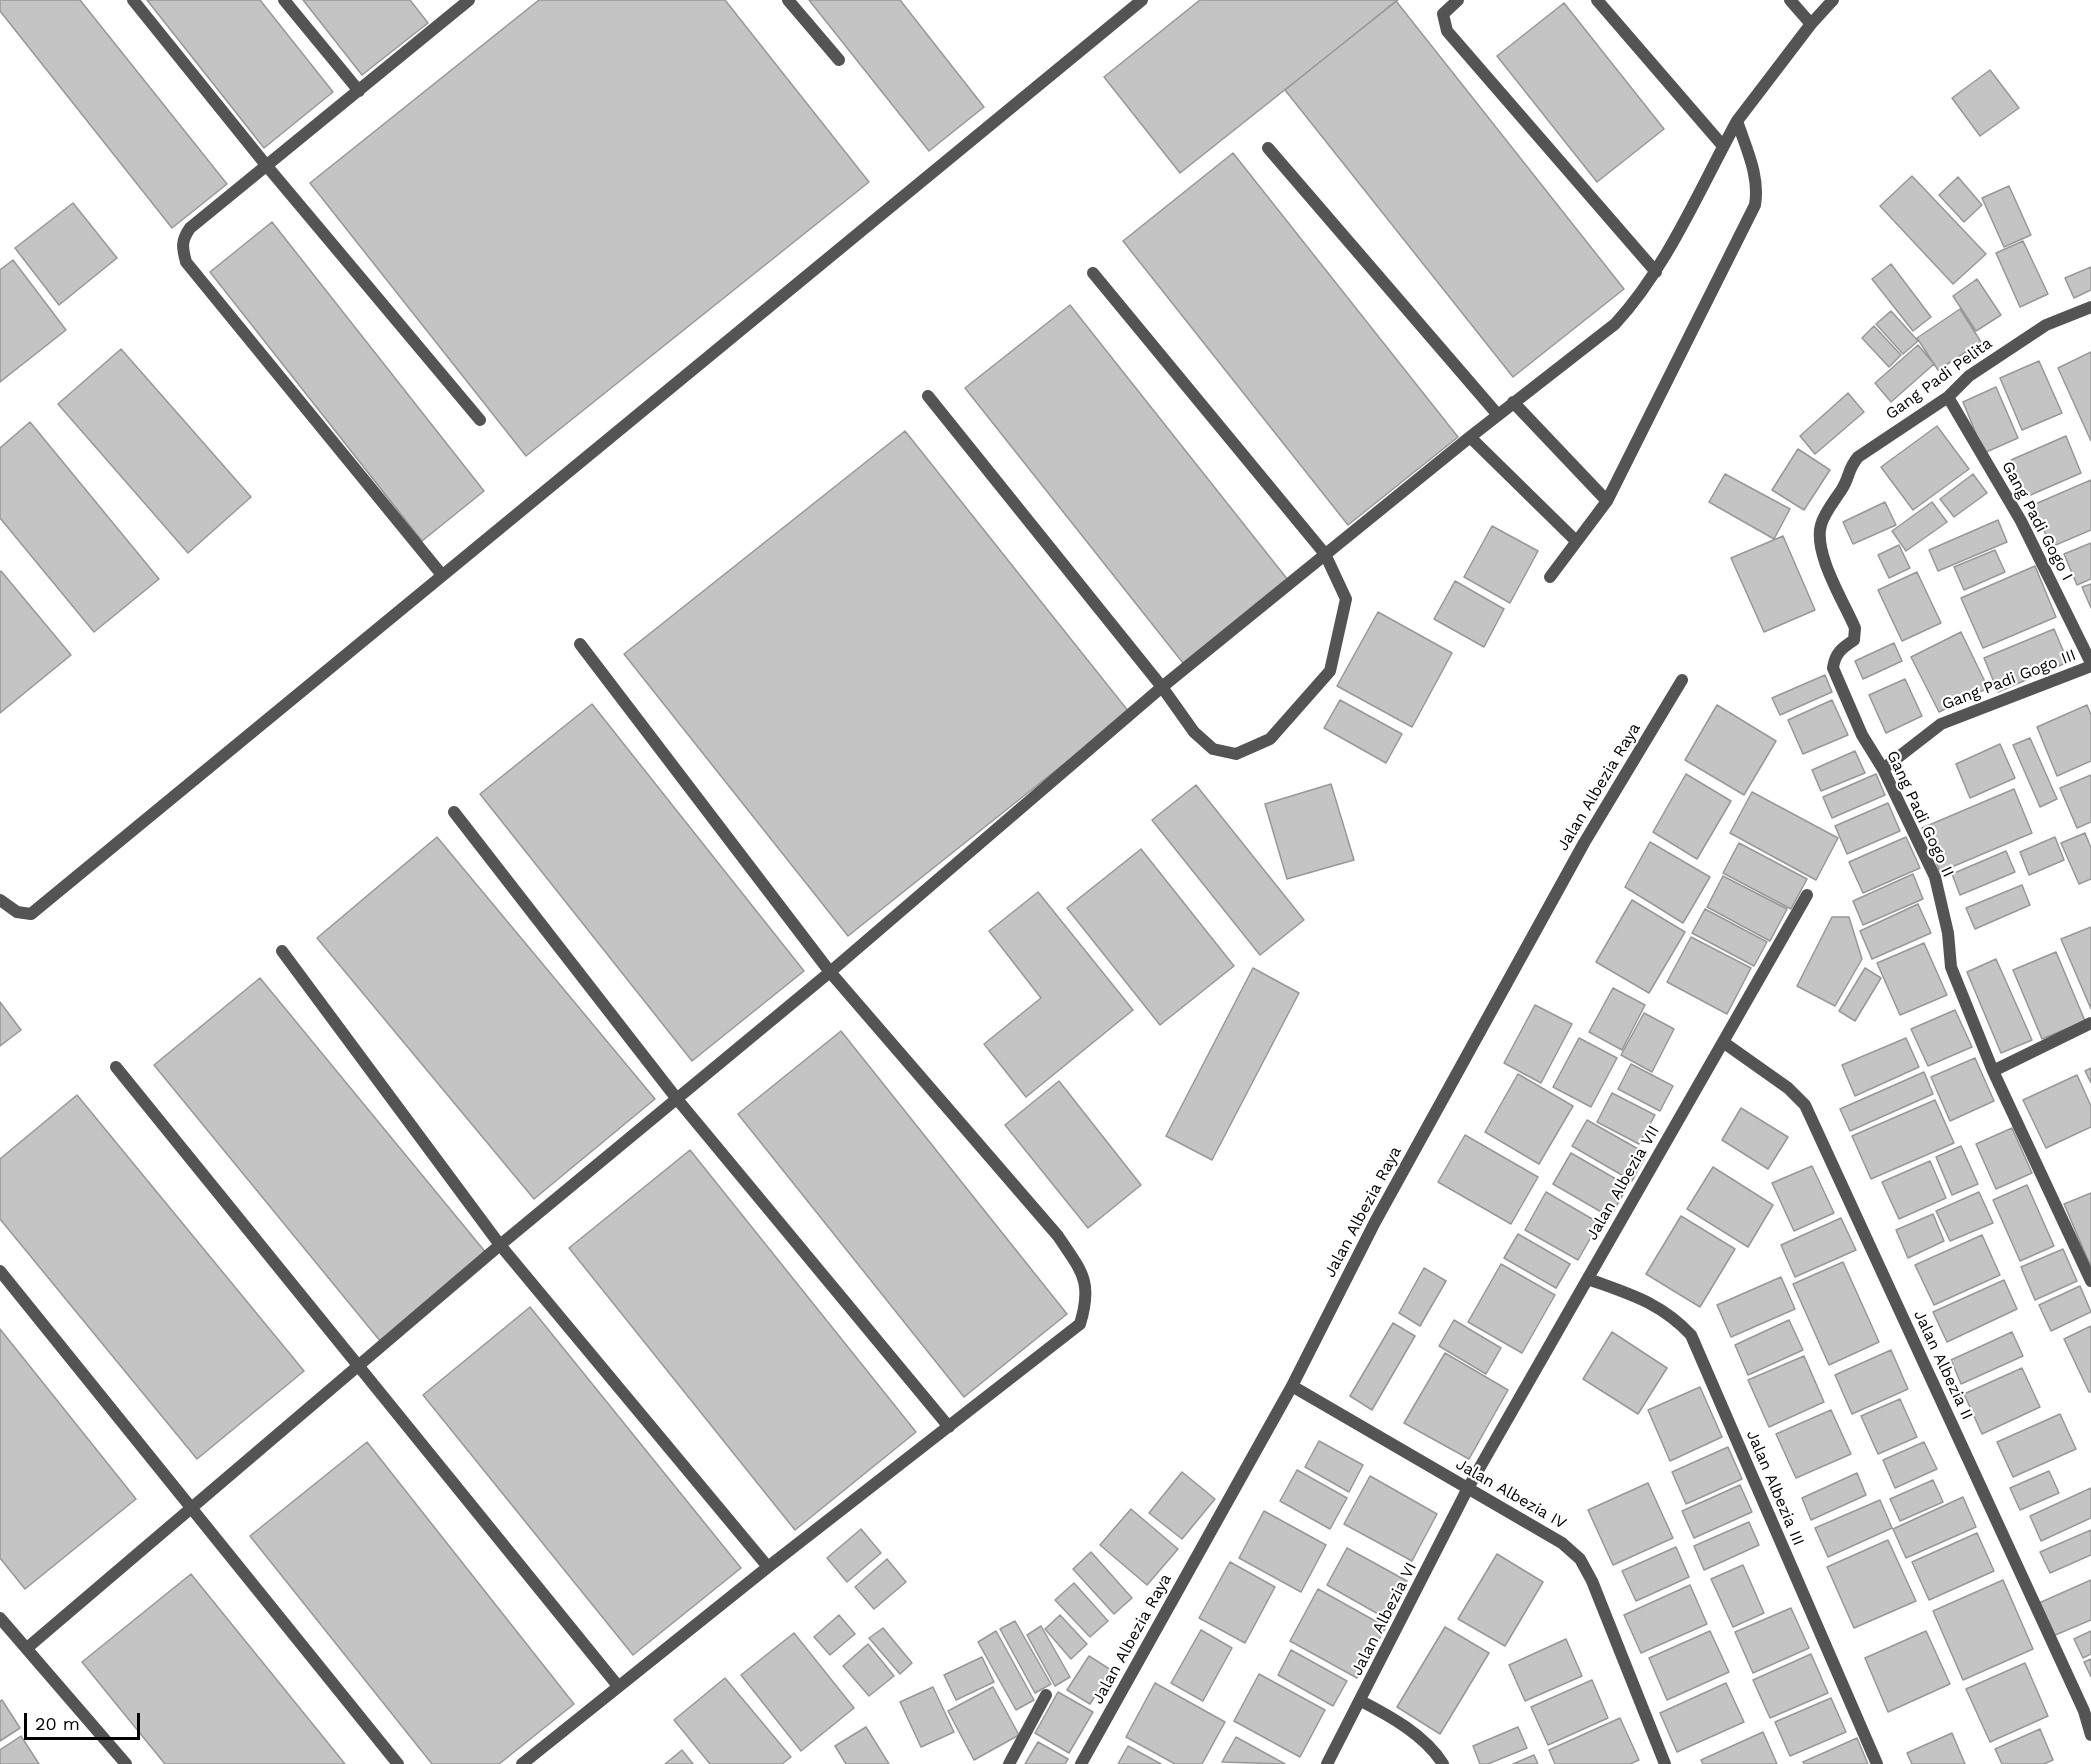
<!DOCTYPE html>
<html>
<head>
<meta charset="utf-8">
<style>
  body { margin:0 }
  #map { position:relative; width:2091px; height:1764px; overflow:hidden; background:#fff; font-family:"Work Sans",sans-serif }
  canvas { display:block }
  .scale { position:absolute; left:24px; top:1713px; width:116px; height:27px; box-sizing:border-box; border:3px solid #000; border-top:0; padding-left:8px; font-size:18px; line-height:21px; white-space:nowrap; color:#000; -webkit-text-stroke:4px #fff; paint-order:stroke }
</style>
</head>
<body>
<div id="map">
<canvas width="2091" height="1764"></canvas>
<div class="scale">20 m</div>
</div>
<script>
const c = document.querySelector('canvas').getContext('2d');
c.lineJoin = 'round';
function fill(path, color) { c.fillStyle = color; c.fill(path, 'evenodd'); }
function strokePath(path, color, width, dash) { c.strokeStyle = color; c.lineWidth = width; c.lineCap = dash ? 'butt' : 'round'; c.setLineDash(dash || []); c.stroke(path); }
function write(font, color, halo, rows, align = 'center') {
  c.font = font + ' "Work Sans",sans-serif'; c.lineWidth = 4.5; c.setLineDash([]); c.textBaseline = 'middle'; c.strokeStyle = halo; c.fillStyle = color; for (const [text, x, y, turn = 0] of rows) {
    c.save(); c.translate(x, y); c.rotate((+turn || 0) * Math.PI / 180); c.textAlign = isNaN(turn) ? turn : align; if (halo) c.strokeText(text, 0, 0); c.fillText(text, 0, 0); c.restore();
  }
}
const building = new Path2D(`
  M0,0H80L227,184L172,228L0,11Z
  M147,0H260L333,92L264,148Z
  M303,0H410L428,23L362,75Z
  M539,0H725L869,182L526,456L310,183Z
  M809,0H900L984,107L929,151Z
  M1200,0H1398L1180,173L1104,77Z
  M1396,1L1624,289L1513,377L1285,90Z
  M1564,3L1664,129L1597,182L1497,56Z
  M1990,70L2019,108L1980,136L1952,98Z
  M1233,153L1458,437L1348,525L1123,241Z
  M1912,176L1986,254L1953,284L1880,206Z
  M1958,177L1982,205L1964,222L1939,195Z
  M2009,186L2031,235L2004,247L1982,198Z
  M73,203L117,258L59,305L15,248Z
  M272,222L484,491L422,541L210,272Z
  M2023,241L2048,294L2020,307L1996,253Z
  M13,260L66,330L0,382V270Z
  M1891,264L1931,317L1913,331L1872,279Z
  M2091,267V290L2074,298L2065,278Z
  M1977,279L2001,315L1976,331L1953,296Z
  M1070,305L1288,580L1183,663L965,388Z
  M1960,309L1981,342L1938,370L1917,338Z
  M1891,311L1918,341L1903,354L1876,324Z
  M1874,326L1901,355L1889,367L1862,338Z
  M1918,345L1934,364L1891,402L1875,383Z
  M121,349L251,497L188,553L58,404Z
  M2091,352V441L2058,368Z
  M2039,361L2062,413L2022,430L2000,378Z
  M1996,387L2018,438L1984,453L1963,402Z
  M1848,393L1864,412L1815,454L1800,436Z
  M30,422L159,579L94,632L0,518V448Z
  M1937,426L1969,469L1913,510L1881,467Z
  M905,431L1129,712L848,936L624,654Z
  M2066,436L2081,473L2026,497L2011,460Z
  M1798,449L1830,470L1804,510L1772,490Z
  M1725,474L1790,509L1774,539L1709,502Z
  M1973,474L1987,493L1954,517L1940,499Z
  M2091,480V530L2051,547L2033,505Z
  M1885,502L1896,525L1853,544L1843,522Z
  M1932,502L1947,522L1906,551L1892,531Z
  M1998,520L2007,542L1938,571L1929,550Z
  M1492,526L1538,551L1510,603L1464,577Z
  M1783,536L1815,610L1764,632L1731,558Z
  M2091,543V579L2077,585L2064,554Z
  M1899,545L1910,568L1889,578L1878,555Z
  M1995,550L2005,572L1964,590L1954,567Z
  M2035,566L2056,617L1983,648L1961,598Z
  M1,571L71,655L0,713V572Z
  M1917,572L1941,623L1902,641L1878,590Z
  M1455,581L1504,609L1484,647L1434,619Z
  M2091,584V608L2082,587Z
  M1378,612L1452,653L1412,727L1337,686Z
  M2054,629L2068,662L1998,692L1984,658Z
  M1961,632L1988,688L1939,712L1911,657Z
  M1894,643L1902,661L1863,679L1855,661Z
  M1825,675L1832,692L1780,715L1772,698Z
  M1905,679L1922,716L1886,733L1869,695Z
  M1340,700L1402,734L1386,763L1324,728Z
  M1832,700L1848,735L1803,754L1788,720Z
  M592,704L804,971L692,1061L480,794Z
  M1717,705L1776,741L1744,795L1685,760Z
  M2087,705L2091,715V761L2057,776L2037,727Z
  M2030,738L2057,799L2040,807L2013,745Z
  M2000,744L2015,778L1970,798L1956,764Z
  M1855,751L1865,773L1821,791L1812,770Z
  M1686,774L1731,801L1697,859L1653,832Z
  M1876,774L1885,795L1832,818L1823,797Z
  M2091,775V822L2077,828L2060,788Z
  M1331,784L1354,860L1287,879L1265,804Z
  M1196,785L1304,920L1260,955L1152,820Z
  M2014,789L2032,833L1940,872L1922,828Z
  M1752,792L1838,838L1816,880L1730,833Z
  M1888,803L1900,831L1847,854L1835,826Z
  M2085,833L2091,848V879L2079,884L2061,843Z
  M437,837L655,1099L534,1199L317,938Z
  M1906,837L1920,868L1863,893L1849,862Z
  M2055,837L2064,860L2029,875L2020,852Z
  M1650,842L1710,877L1683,923L1625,887Z
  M1739,843L1807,879L1791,909L1723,873Z
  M1141,849L1234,966L1160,1025L1067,908Z
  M2006,851L2015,872L1960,895L1952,874Z
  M1913,874L1923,899L1863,925L1853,901Z
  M1723,876L1787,909L1770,941L1707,907Z
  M2022,885L2030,905L1975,929L1966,908Z
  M1038,892L1133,1010L1026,1097L984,1044L1041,998L989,931Z
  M1632,900L1685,932L1649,993L1596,962Z
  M1918,904L1931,933L1872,959L1860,931Z
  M1705,909L1767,942L1754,966L1692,933Z
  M1832,917H1849L1862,959L1835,1006L1797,986Z
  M2091,927V1009L2061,939Z
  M1691,937L1751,968L1727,1014L1667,982Z
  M1924,943L1947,995L1900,1015L1877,963Z
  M2056,952L2085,1021L2042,1039L2013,970Z
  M1996,959L2032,1040L2001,1053L1967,972Z
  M1253,968L1299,993L1212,1160L1166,1136Z
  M1865,968L1881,978L1855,1021L1839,1011Z
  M260,978L487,1254L381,1342L154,1065Z
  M1613,988L1645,1005L1622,1050L1589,1032Z
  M0,1002L21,1030L0,1046Z
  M1535,1005L1572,1024L1541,1083L1504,1063Z
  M1955,1010L1972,1047L1928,1066L1911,1029Z
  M1644,1013L1674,1029L1652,1072L1621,1055Z
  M841,1031L1067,1314L964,1397L738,1114Z
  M1579,1038L1617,1058L1591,1107L1553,1087Z
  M1906,1038L1919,1067L1855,1096L1842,1065Z
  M1975,1058L1994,1101L1950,1121L1931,1077Z
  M1631,1064L1673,1086L1660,1111L1618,1089Z
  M2091,1068V1083L2085,1071Z
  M1924,1072L1933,1094L1850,1131L1840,1109Z
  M1518,1074L1573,1106L1539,1164L1485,1132Z
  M2077,1075L2091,1106V1127L2046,1148L2023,1100Z
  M1059,1081L1141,1185L1088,1228L1005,1125Z
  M1612,1093L1655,1115L1639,1144L1597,1122Z
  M77,1095L304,1371L197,1459L0,1219V1159Z
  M1935,1100L1954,1143L1871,1179L1852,1136Z
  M1741,1108L1788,1137L1768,1169L1722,1140Z
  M1587,1120L1647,1154L1632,1181L1572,1146Z
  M2012,1128L2032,1173L1996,1189L1976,1144Z
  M1465,1135L1538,1177L1511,1224L1438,1182Z
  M1961,1146L1978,1184L1952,1195L1936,1157Z
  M690,1150L916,1432L795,1530L569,1248Z
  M1571,1153L1628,1186L1610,1217L1553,1184Z
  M1930,1161L1946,1198L1899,1219L1882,1182Z
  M1812,1166L1834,1213L1794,1231L1772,1183Z
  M1713,1167L1773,1205L1748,1247L1687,1209Z
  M2027,1185L2054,1246L2020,1261L1993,1200Z
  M1546,1192L1599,1223L1578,1260L1525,1230Z
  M1979,1192L1993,1223L1950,1241L1936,1211Z
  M2091,1193V1267L2064,1204Z
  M1933,1214L1944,1241L1908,1258L1896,1230Z
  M1681,1216L1735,1249L1700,1307L1646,1274Z
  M1841,1218L1856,1250L1795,1277L1781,1245Z
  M1518,1234L1570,1264L1556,1288L1504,1258Z
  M1982,1235L2000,1275L1934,1305L1915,1265Z
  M2063,1249L2077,1281L2035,1300L2021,1267Z
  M1843,1262L1879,1342L1829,1365L1793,1284Z
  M1501,1264L1555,1295L1522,1353L1468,1322Z
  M1424,1268L1446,1281L1420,1326L1399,1313Z
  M1781,1277L1795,1309L1731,1337L1717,1305Z
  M2004,1280L2017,1309L1947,1342L1933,1312Z
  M2080,1286L2091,1312L2051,1331L2039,1305Z
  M530,1307L741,1568L633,1655L423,1395Z
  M1454,1320L1501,1348L1486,1374L1439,1346Z
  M1789,1320L1803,1350L1748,1375L1735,1345Z
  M1393,1323L1415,1336L1372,1410L1350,1396Z
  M2091,1326V1392H2089L2064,1339Z
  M0,1329L136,1499L25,1589L0,1558Z
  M1612,1332L1667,1368L1638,1414L1583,1379Z
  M2012,1332L2023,1356L1961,1384L1951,1360Z
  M1891,1350L1908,1389L1852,1414L1835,1375Z
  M1445,1353L1508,1390L1469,1459L1404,1423Z
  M1804,1356L1824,1402L1769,1427L1748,1380Z
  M2022,1368L2040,1407L1982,1434L1964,1394Z
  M1700,1387L1722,1437L1670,1461L1648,1410Z
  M1900,1399L1917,1437L1878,1454L1861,1416Z
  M1831,1410L1851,1454L1796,1478L1776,1434Z
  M2060,1414L2076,1449L2013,1477L1997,1442Z
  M1319,1441L1363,1465L1349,1492L1305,1467Z
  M367,1442L574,1704L499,1764H432L250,1536Z
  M1924,1442L1937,1469L1895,1488L1883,1460Z
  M1728,1447L1742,1479L1686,1504L1672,1472Z
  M1297,1470L1347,1498L1330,1529L1280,1501Z
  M2049,1471L2059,1493L2020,1510L2010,1488Z
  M1182,1472L1215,1499L1182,1539L1149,1513Z
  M1857,1473L1866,1495L1811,1520L1802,1498Z
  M1370,1476L1437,1514L1412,1561L1344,1524Z
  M1933,1480L1943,1502L1900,1521L1890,1499Z
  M1648,1483L1673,1538L1613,1565L1588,1510Z
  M1740,1485L1752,1512L1694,1538L1682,1511Z
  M2091,1488V1518L2041,1541L2030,1516Z
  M1963,1497L1976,1527L1906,1558L1893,1529Z
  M1880,1500L1892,1528L1828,1557L1815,1528Z
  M1131,1509L1178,1549L1147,1585L1100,1545Z
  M1264,1511L1326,1545L1301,1592L1239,1558Z
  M1749,1522L1759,1545L1704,1570L1694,1546Z
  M861,1529L881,1553L847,1582L827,1558Z
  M2091,1530V1555L2050,1573L2040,1552Z
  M1977,1533L1994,1571L1929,1600L1912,1562Z
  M1888,1540L1916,1601L1854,1628L1827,1567Z
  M1676,1547L1689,1577L1636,1601L1622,1571Z
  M1347,1548L1407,1581L1387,1619L1327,1585Z
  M1091,1552L1132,1598L1114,1614L1073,1569Z
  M1497,1554L1543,1582L1505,1646L1458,1619Z
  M887,1559L906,1582L874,1609L855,1587Z
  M1230,1562L1275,1587L1245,1643L1199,1618Z
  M1743,1565L1764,1613L1733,1627L1711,1579Z
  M191,1574L345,1764H165L82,1662Z
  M2003,1580L2033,1649L1963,1680L1933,1611Z
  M2091,1580V1620L2053,1636L2039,1603Z
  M1074,1583L1108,1621L1090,1637L1055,1600Z
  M1690,1585L1707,1624L1641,1653L1624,1615Z
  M1318,1589L1386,1627L1357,1678L1290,1641Z
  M1791,1608L1809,1648L1753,1673L1735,1632Z
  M839,1615L855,1634L830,1655L814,1637Z
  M1060,1615L1087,1644L1071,1659L1045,1629Z
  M1015,1621L1051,1684L1035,1693L1000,1629Z
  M1041,1626L1070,1677L1055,1686L1027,1635Z
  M1445,1627L1489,1653L1440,1734L1397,1707Z
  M883,1628L912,1663L900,1674L869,1638Z
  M1201,1630L1232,1648L1203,1701L1171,1683Z
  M996,1631L1034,1700L1016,1710L978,1642Z
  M1710,1631L1729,1672L1667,1700L1649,1658Z
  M1926,1631L1950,1684L1888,1712L1865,1658Z
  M2091,1631V1654L2083,1658L2074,1639Z
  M794,1633L854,1708L801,1751L741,1675Z
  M1566,1639L1582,1676L1525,1701L1509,1665Z
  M868,1644L894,1676L869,1696L843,1666Z
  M1291,1650L1347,1681L1333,1706L1278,1675Z
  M1811,1654L1828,1693L1770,1718L1753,1680Z
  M1089,1656L1111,1670L1090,1704L1067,1690Z
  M982,1657L994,1682L956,1700L944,1675Z
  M2091,1659V1677L2084,1662Z
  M2025,1663L2048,1716L1990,1742L1966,1689Z
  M1259,1674L1325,1710L1300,1757L1234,1721Z
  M725,1678L791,1757L782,1764H710L674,1720Z
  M1592,1680L1608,1718L1548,1745L1531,1707Z
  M1155,1683L1225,1722L1202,1764H1175L1126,1737Z
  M1726,1683L1744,1722L1677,1752L1660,1713Z
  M933,1687L954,1732L921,1747L900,1702Z
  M993,1687L1019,1735L974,1760L948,1711Z
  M1058,1692L1093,1712L1069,1753L1035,1733Z
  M1831,1698L1846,1732L1790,1756L1775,1722Z
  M2,1700L20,1728L0,1741V1701Z
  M1620,1718L1639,1760L1630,1764H1555L1549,1750Z
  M866,1727L889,1764H846L835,1746Z
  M1518,1727L1527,1748L1488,1764H1480L1473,1746Z
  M2040,1729L2053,1760L2044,1764H2002L1995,1749Z
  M1763,1732L1777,1764H1703L1701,1760Z
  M1952,1733L1965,1764H1912L1907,1753Z
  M21,1736L39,1764H0V1750Z
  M1236,1737L1285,1764L1222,1762Z
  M1857,1738L1868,1764H1804L1803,1762Z
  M1038,1742L1068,1759L1065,1764H1025Z
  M1128,1746L1161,1764H1118Z
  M682,1750L693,1764H665Z
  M1534,1755L1538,1764H1513Z`);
const service = new Path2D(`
  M133,0L266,165L480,420
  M284,0L359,91
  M788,0L839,60
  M1458,0L1443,14L1447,31L1656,272
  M1597,0L1723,146
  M1811,24L1833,0
  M1268,148L1498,415
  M928,396L1162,687L1194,732L1213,749L1236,754L1270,739L1330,671L1346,599L1325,554L1093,273
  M1513,402L1607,501
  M1470,437L1576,541
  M442,575L186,262C182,247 181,241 190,228L469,0
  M1550,577L1607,501L1755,205C1760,176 1746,148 1737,121L1811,24L1790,0
  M454,812L677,1099L949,1427
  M0,900L17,912L31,914L1142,0
  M282,951L500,1245L768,1567
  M116,1067L618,1686
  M0,1271L398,1764
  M0,1618L126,1764
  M27,1648L500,1245L830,972L1162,687L1470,437L1615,324C1667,268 1700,188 1737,121
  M522,1764L768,1567L1080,1324C1093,1281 1082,1272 1058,1236L830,972L580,644`);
const minor = new Path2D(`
  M2091,307L2046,325L1969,376L1948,397L1858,457C1847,470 1850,477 1842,489C1835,500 1824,513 1821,525C1813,553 1844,602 1855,628L1854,640C1842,648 1835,653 1833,668L1862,735L1883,769L1935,877L1948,933L1951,967L1993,1071L2091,1281
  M1948,397L2021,521L2091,663
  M1883,769L1941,724L2091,666
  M1723,1042L1788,1088L1805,1105L2084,1711L2091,1735
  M1993,1071L2091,1023
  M1588,1279C1629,1294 1660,1302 1691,1335L1877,1764
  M1292,1386L1562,1543L1580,1559L1592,1581L1665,1764
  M1361,1701C1390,1716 1425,1735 1443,1764
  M1009,1764L1046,1695
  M1081,1764L1292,1386L1375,1222L1584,843L1682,680
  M1327,1764L1468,1488L1807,895`);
const streetNames = [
  ["Gang Padi Pelita",1939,379,-36],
  ["Gang Padi Gogo I",2037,521,62],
  ["Gang Padi Gogo III",2009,680,-21],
  ["Jalan Albezia Raya",1599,787,-59],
  ["Gang Padi Gogo II",1920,814,65],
  ["Jalan Albezia VII",1623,1183,-60],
  ["Jalan Albezia Raya",1363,1212,-62],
  ["Jalan Albezia II",1943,1365,65],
  ["Jalan Albezia III",1775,1488,67],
  ["Jalan Albezia IV",1511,1494,30],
  ["Jalan Albezia VI",1384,1619,-63],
  ["Jalan Albezia Raya",1132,1639,-61]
];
fill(building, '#c4c4c4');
strokePath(building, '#989898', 1.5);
strokePath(service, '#545454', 12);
strokePath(minor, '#545454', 12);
write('16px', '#000', '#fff', streetNames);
</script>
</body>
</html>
